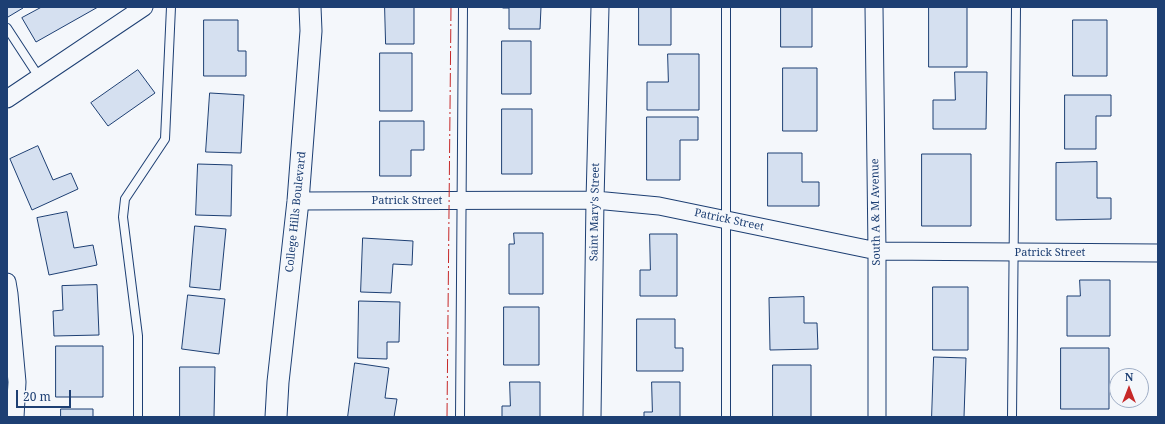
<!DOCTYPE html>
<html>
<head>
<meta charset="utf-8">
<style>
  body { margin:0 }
  #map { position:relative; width:1165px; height:424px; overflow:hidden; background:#f4f7fb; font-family:"Noto Serif",serif }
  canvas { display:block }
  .frame { position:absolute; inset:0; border:8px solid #1d3f73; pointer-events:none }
  .north { position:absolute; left:1109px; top:368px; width:40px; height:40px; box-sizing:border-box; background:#f4f7fb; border:1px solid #9eadc5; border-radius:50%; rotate:0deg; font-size:11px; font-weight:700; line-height:16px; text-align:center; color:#1d3f73 }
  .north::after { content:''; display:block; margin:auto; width:14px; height:18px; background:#c62828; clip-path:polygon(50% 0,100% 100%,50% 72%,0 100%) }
  .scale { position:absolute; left:16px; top:390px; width:55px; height:18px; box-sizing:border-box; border:2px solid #1d3f73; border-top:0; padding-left:5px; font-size:12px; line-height:14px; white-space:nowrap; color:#1d3f73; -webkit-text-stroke:3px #f4f7fb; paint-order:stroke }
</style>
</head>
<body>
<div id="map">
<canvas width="1165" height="424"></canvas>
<div class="frame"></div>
<div class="north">N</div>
<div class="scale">20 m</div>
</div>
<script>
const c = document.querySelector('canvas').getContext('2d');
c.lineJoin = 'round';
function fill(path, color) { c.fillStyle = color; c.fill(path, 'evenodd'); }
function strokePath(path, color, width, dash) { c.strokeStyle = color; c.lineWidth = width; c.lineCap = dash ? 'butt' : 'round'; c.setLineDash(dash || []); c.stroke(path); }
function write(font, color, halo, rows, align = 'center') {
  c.font = font + ' "Noto Serif",serif'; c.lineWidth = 3; c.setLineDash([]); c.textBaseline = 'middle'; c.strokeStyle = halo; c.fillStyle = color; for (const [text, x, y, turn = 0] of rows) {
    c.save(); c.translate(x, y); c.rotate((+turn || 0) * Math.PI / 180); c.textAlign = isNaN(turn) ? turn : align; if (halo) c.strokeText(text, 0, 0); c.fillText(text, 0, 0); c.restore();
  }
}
const building = new Path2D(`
  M7,7H22L23,8L8,17Z
  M42,7H98L36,42L22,18Z
  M385,7H414V44H386Z
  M503,7H541L540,29H509V8H503Z
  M639,7H671V45H639Z
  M781,7H812V47H781Z
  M929,7H967V67H929Z
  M204,20H238V51H246V76H204Z
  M1073,20H1107V76H1073Z
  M502,41H531V94H502Z
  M380,53H412V111H380Z
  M668,54H699V110H647V82H668Z
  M783,68H817V131H783Z
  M138,70L155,93L108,126L91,103Z
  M955,72H987L986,129H933V100H955Z
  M210,93L244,95L241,153L206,152Z
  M1065,95H1111V116H1096V149H1065Z
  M502,109H532V174H502Z
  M647,117H698V140H680V180H647Z
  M380,121H424V150H411V176H380Z
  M38,146L53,180L71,173L78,189L32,210L10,159Z
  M768,153H802V182H819V206H768Z
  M922,154H971V226H922Z
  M1097,162V198H1111V219L1056,220V163Z
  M198,164L232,165L231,216L196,215Z
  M67,212L74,248L93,245L97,265L49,275L37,218Z
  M195,226L226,229L220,290L190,287Z
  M514,233H543V294H509V244H514Z
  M650,234H677V296H640V270H650Z
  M363,238L413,241L412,265L393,264L391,293L361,292Z
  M1080,280H1110V336H1067V296H1080Z
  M97,285L99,335L54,336L53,311L63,310L62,286Z
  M933,287H968V350H933Z
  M188,295L225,299L219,354L182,349Z
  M804,297V323H817L818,349L770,350L769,298Z
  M359,301L400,302L399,342H387V359L358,358Z
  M504,307H539V365H504Z
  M637,319H675V348H683V371H637Z
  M56,346H103V397H56Z
  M1061,348H1109V409H1061Z
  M934,357L966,358L964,417H932Z
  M355,363L389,368L385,398L397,399L394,417H348Z
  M773,365H811V417H773Z
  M180,367H215L214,417H180Z
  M510,382H540V417H502V406H510Z
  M652,382H680V417H644V412H652Z
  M61,409H93V417H61Z`);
const service = new Path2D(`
  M726,7V417
  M7,28L39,77
  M138,417V336L123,217L125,199L165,139L171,7
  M460,417L463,7
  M1012,417L1016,7`);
const minor = new Path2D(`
  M874,7L877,251V417
  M7,99L144,7
  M298,201L595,200L659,206L877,251L1158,253
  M7,282L9,294L17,382L15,417
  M592,417L595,200L600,7`);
const tertiary = new Path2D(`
  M276,417L278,382L298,201L311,31L310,7`);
const power = new Path2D(`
  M447,417L451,7`);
const streetNames = [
  ["Patrick Street",407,201],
  ["College Hills Boulevard",296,212,-84],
  ["Saint Mary's Street",595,212,-89],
  ["South A & M Avenue",876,212,-91],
  ["Patrick Street",729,220,12],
  ["Patrick Street",1050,253]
];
fill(building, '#d5e0f0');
strokePath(building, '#1d3f73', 1);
strokePath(service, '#1d3f73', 10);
strokePath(minor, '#1d3f73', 19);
strokePath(tertiary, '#1d3f73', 23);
strokePath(service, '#f4f7fb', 8);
strokePath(minor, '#f4f7fb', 17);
strokePath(tertiary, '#f4f7fb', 21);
strokePath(power, '#c62828', 1, [14, 3, 2, 3]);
write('11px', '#1d3f73', '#f4f7fb', streetNames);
</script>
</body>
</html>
